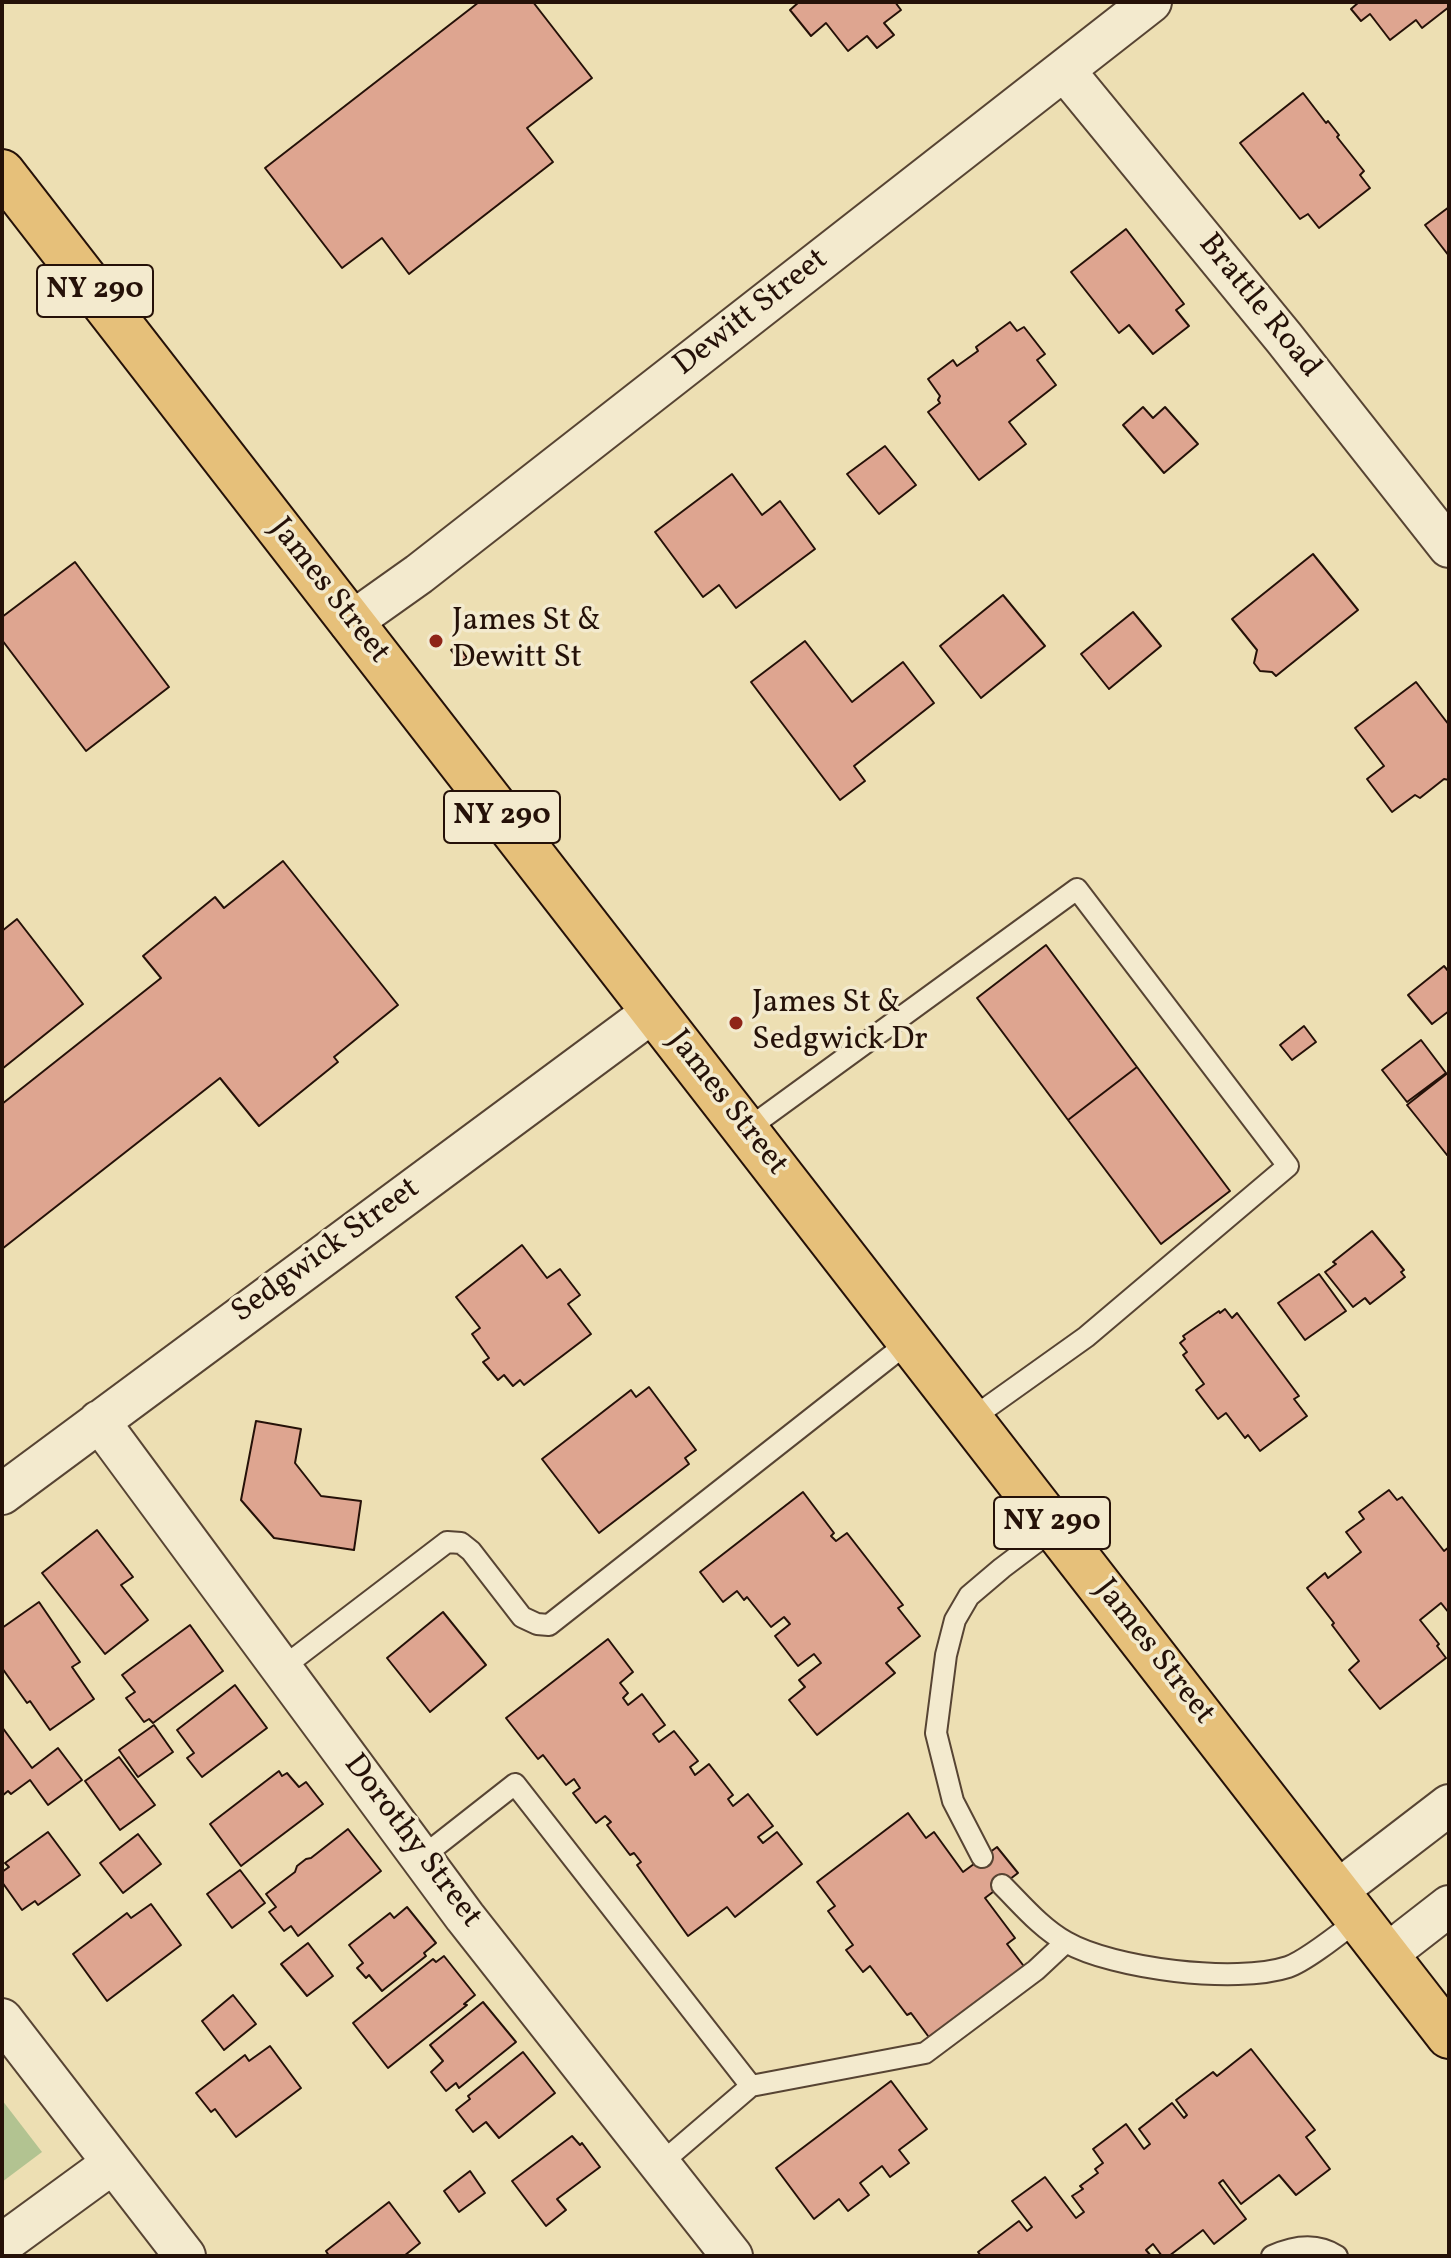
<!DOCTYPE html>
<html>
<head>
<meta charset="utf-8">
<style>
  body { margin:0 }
  #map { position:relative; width:1451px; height:2258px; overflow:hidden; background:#eddfb3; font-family:Vollkorn,serif }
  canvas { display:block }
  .frame { position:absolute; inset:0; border:4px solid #251108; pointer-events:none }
</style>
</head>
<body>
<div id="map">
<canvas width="1451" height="2258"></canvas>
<div class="frame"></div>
</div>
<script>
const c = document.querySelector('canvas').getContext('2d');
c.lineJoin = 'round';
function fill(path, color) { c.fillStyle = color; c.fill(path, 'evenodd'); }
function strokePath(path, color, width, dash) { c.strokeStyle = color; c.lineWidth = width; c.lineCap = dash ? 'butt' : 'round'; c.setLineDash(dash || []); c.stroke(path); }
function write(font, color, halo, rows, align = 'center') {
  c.font = font + ' Vollkorn,serif'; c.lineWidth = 7; c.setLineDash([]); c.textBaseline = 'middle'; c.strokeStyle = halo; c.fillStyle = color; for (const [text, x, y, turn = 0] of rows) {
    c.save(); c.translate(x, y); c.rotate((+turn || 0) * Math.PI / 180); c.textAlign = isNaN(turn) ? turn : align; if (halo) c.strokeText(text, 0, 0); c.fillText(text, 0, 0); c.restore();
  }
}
const green = new Path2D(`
  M2,2100L42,2152L2,2182Z`);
const building = new Path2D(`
  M479,2H533L592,78L527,128L553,162L409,274L382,238L342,268L265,168Z
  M799,2H895L901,10L884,23L894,35L877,48L867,36L848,51L826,23L811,36L790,10Z
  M1359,2H1449V7L1422,28L1416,20L1390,40L1370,14L1361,21L1351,9Z
  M1303,93L1326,123L1328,121L1339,135L1337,137L1364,171L1360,175L1370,188L1319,228L1308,214L1300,219L1240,143Z
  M1449,207V256L1425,225Z
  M1126,229L1184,304L1176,310L1189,326L1153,354L1129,325L1119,333L1071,272Z
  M1010,322L1017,331L1024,327L1045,354L1037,360L1056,385L1009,422L1026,444L979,480L928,412L940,403L938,400L940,396L928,379L953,360L957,366L978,351L976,347Z
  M1143,407L1153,418L1165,407L1198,444L1164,473L1123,425Z
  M885,446L916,485L879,514L847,474Z
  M732,474L762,515L780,501L815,549L736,608L719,585L703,597L655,532Z
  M1313,554L1358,610L1276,676L1272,672L1260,671L1254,663L1257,650L1232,619Z
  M75,562L169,687L86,751L2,640V617Z
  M1003,595L1045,646L981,698L940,646Z
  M1133,612L1161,646L1109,689L1081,654Z
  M805,641L852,702L903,662L934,703L854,766L865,781L840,800L751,682Z
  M458,645L467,658L460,662L451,650Z
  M1416,682L1449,725V780L1444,779L1420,798L1415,795L1392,812L1367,779L1384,766L1355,728Z
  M283,861L398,1005L334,1057L338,1062L259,1126L220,1078L2,1249V1104L161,978L143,956L215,897L224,908Z
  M17,919L83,1004L2,1069V931Z
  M1046,945L1137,1067L1068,1120L977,998Z
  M1444,966L1449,972V1011L1432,1024L1408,995Z
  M1304,1026L1316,1042L1292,1060L1280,1045Z
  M1421,1040L1446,1073L1407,1102L1382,1070Z
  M1137,1067L1230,1191L1161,1244L1068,1120Z
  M1449,1072V1153L1447,1155L1407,1105Z
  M1372,1231L1404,1270L1401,1272L1405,1277L1370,1304L1365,1298L1353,1307L1325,1272L1336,1264L1333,1262Z
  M522,1245L547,1278L560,1269L580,1295L568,1304L591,1334L524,1385L520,1380L513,1386L504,1375L498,1380L483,1362L489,1358L472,1334L480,1328L456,1297Z
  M1319,1274L1346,1311L1305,1340L1278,1303Z
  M1225,1309L1232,1318L1237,1313L1299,1396L1294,1399L1307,1416L1260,1451L1248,1435L1245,1438L1226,1413L1218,1419L1196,1390L1204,1384L1183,1355L1187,1352L1180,1343L1185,1339L1183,1336L1219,1311L1220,1313Z
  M649,1387L696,1450L685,1458L689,1464L599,1533L542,1459L631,1390L636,1397Z
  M256,1421L301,1429L295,1463L321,1496L361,1501L354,1550L274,1538L241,1500Z
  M1389,1490L1397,1500L1402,1497L1444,1551L1449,1547V1613L1441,1603L1420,1620L1439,1644L1437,1646L1446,1658L1380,1709L1349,1670L1359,1661L1332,1625L1334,1623L1307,1588L1325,1573L1328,1578L1361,1552L1346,1532L1364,1519L1359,1512Z
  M803,1492L834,1533L831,1536L836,1541L847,1533L903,1605L898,1608L920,1636L886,1663L895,1673L817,1735L789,1700L805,1687L799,1680L821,1663L814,1654L798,1666L775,1636L790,1624L784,1617L771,1627L747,1597L744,1600L737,1591L723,1602L700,1572Z
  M97,1530L133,1577L121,1585L148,1620L105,1654L42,1573Z
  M39,1602L80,1662L72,1667L94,1699L50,1730L30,1701L27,1703L2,1668V1628Z
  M443,1612L486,1665L430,1712L387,1658Z
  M190,1625L223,1671L153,1723L149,1719L144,1722L126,1698L135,1692L122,1675Z
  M608,1639L633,1672L620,1683L628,1693L623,1698L628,1705L642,1694L665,1725L653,1734L659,1742L674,1731L698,1761L690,1767L695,1775L709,1764L733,1795L728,1799L733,1806L748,1794L773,1826L758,1837L763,1843L777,1832L802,1864L735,1917L727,1907L688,1936L637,1865L641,1862L634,1853L630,1855L607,1825L611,1822L605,1816L596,1823L573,1793L580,1788L574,1779L566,1785L543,1755L538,1759L506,1718Z
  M235,1685L267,1728L202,1777L187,1758L194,1753L177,1730Z
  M154,1725L173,1752L138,1777L119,1750Z
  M2,1727L32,1768L58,1748L82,1780L48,1805L30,1780L11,1794L8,1791L2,1796Z
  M119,1757L155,1805L120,1830L85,1781Z
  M279,1771L282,1776L287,1773L299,1787L306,1782L323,1804L241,1866L210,1824Z
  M908,1813L926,1838L934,1832L963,1872L997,1847L1018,1873L985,1898L1015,1938L1007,1944L1026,1969L931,2040L911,2013L907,2015L870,1966L863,1972L846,1950L853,1945L828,1911L835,1906L817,1882Z
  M348,1829L381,1871L298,1936L291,1926L284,1931L269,1912L276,1907L266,1894L295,1872L297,1866L306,1859L311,1858Z
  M48,1832L80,1875L38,1905L35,1901L22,1910L2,1882V1872L9,1867L5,1863Z
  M138,1834L161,1864L123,1893L100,1863Z
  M240,1870L265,1903L232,1928L207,1894Z
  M151,1904L181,1945L107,2001L73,1954L127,1913L131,1918Z
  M407,1907L436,1943L424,1953L426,1956L382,1991L369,1975L366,1978L357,1968L363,1963L349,1945L390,1913L394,1918Z
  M308,1943L333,1976L307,1996L281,1964Z
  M444,1956L475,1995L464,2004L467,2005L388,2068L353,2023L433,1959L436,1962Z
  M233,1995L256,2024L224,2050L202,2021Z
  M483,2002L516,2042L459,2088L456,2083L446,2091L431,2072L443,2061L430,2045Z
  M270,2046L301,2088L236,2137L215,2109L211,2112L196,2093L245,2055L249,2061Z
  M1251,2049L1315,2130L1306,2137L1330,2169L1296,2195L1279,2175L1241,2204L1223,2180L1219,2183L1246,2219L1214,2244L1203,2230L1169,2256H1162L1153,2244L1146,2250L1151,2256H981L978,2252L1019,2221L1027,2231L1032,2227L1012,2201L1045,2177L1076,2218L1084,2212L1072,2196L1083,2189L1080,2186L1098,2173L1095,2169L1103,2163L1093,2149L1126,2124L1144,2149L1150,2144L1139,2129L1172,2103L1184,2118L1187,2115L1176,2100L1213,2072L1217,2076Z
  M523,2052L555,2093L499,2138L486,2122L473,2132L456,2110L470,2099L468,2096Z
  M891,2081L927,2129L899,2150L909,2163L890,2177L882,2166L860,2183L869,2195L848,2211L839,2199L814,2219L776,2168Z
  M572,2136L580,2145L582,2143L600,2167L557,2199L566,2210L546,2226L512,2181Z
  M470,2171L485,2193L459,2212L444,2191Z
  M389,2202L420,2243L404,2256H329L326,2251Z`);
const lane = new Path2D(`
  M746,1130L1077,889L1288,1166L1086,1337L971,1419
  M282,1668L447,1542L461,1543L471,1551L522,1617L537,1624L549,1625L910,1341
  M422,1857L515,1784L751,2086
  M982,1857L953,1801L936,1733L946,1655L955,1620L969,1596L1002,1568L1055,1528
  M1002,1885C1022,1905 1041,1928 1066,1942C1113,1969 1236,1984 1288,1967C1306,1961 1342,1932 1359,1919
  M660,2164L751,2086L925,2053L1036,1970L1066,1942
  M1272,2256C1294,2246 1316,2242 1337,2256`);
const street = new Path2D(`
  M1064,70L1284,338L1449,547
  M350,623L419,574L1151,2
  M99,1421L465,1917L732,2256
  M2,1494L654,1011
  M1337,1891L1449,1805
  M1386,1955L1449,1906
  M2,2019L185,2256
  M2,2244L113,2163`);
const primary = new Path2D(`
  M2,172L1449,2036`);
const markers = [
  [436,641,8,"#8f2418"],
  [736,1023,8,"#8f2418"]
];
const shields = [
  [95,291,116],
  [502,817,116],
  [1052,1523,116]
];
const shieldNames = [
  ["NY 290",95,291],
  ["NY 290",502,817],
  ["NY 290",1052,1523]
];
const streetNames = [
  ["Brattle Road",1258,307,51],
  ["Dewitt Street",752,314,-38],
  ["James Street",328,592,52],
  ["James Street",726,1104,52],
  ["Sedgwick Street",327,1252,-36],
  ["James Street",1153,1653,52],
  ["Dorothy Street",411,1842,53]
];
const poiNames = [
  ["James St &",452,623],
  ["Dewitt St",452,660],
  ["James St &",752,1005],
  ["Sedgwick Dr",752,1042]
];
fill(green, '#b2c391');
fill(building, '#dea590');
strokePath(building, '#251108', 2);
strokePath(lane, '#574433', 24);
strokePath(street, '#574433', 44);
strokePath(primary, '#251108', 48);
strokePath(lane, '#f3eace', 20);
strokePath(street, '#f3eace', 40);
strokePath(primary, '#e6c07a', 44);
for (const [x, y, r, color] of markers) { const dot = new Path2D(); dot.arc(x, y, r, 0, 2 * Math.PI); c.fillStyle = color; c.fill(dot); strokePath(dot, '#f3eace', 3); }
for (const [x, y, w] of shields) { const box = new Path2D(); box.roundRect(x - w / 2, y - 26, w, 52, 6); c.fillStyle = '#f3eace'; c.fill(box); strokePath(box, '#251108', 2); }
write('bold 30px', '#251108', null, shieldNames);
write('32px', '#251108', '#f3eace', streetNames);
write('32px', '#251108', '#f3eace', poiNames, 'left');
</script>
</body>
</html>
